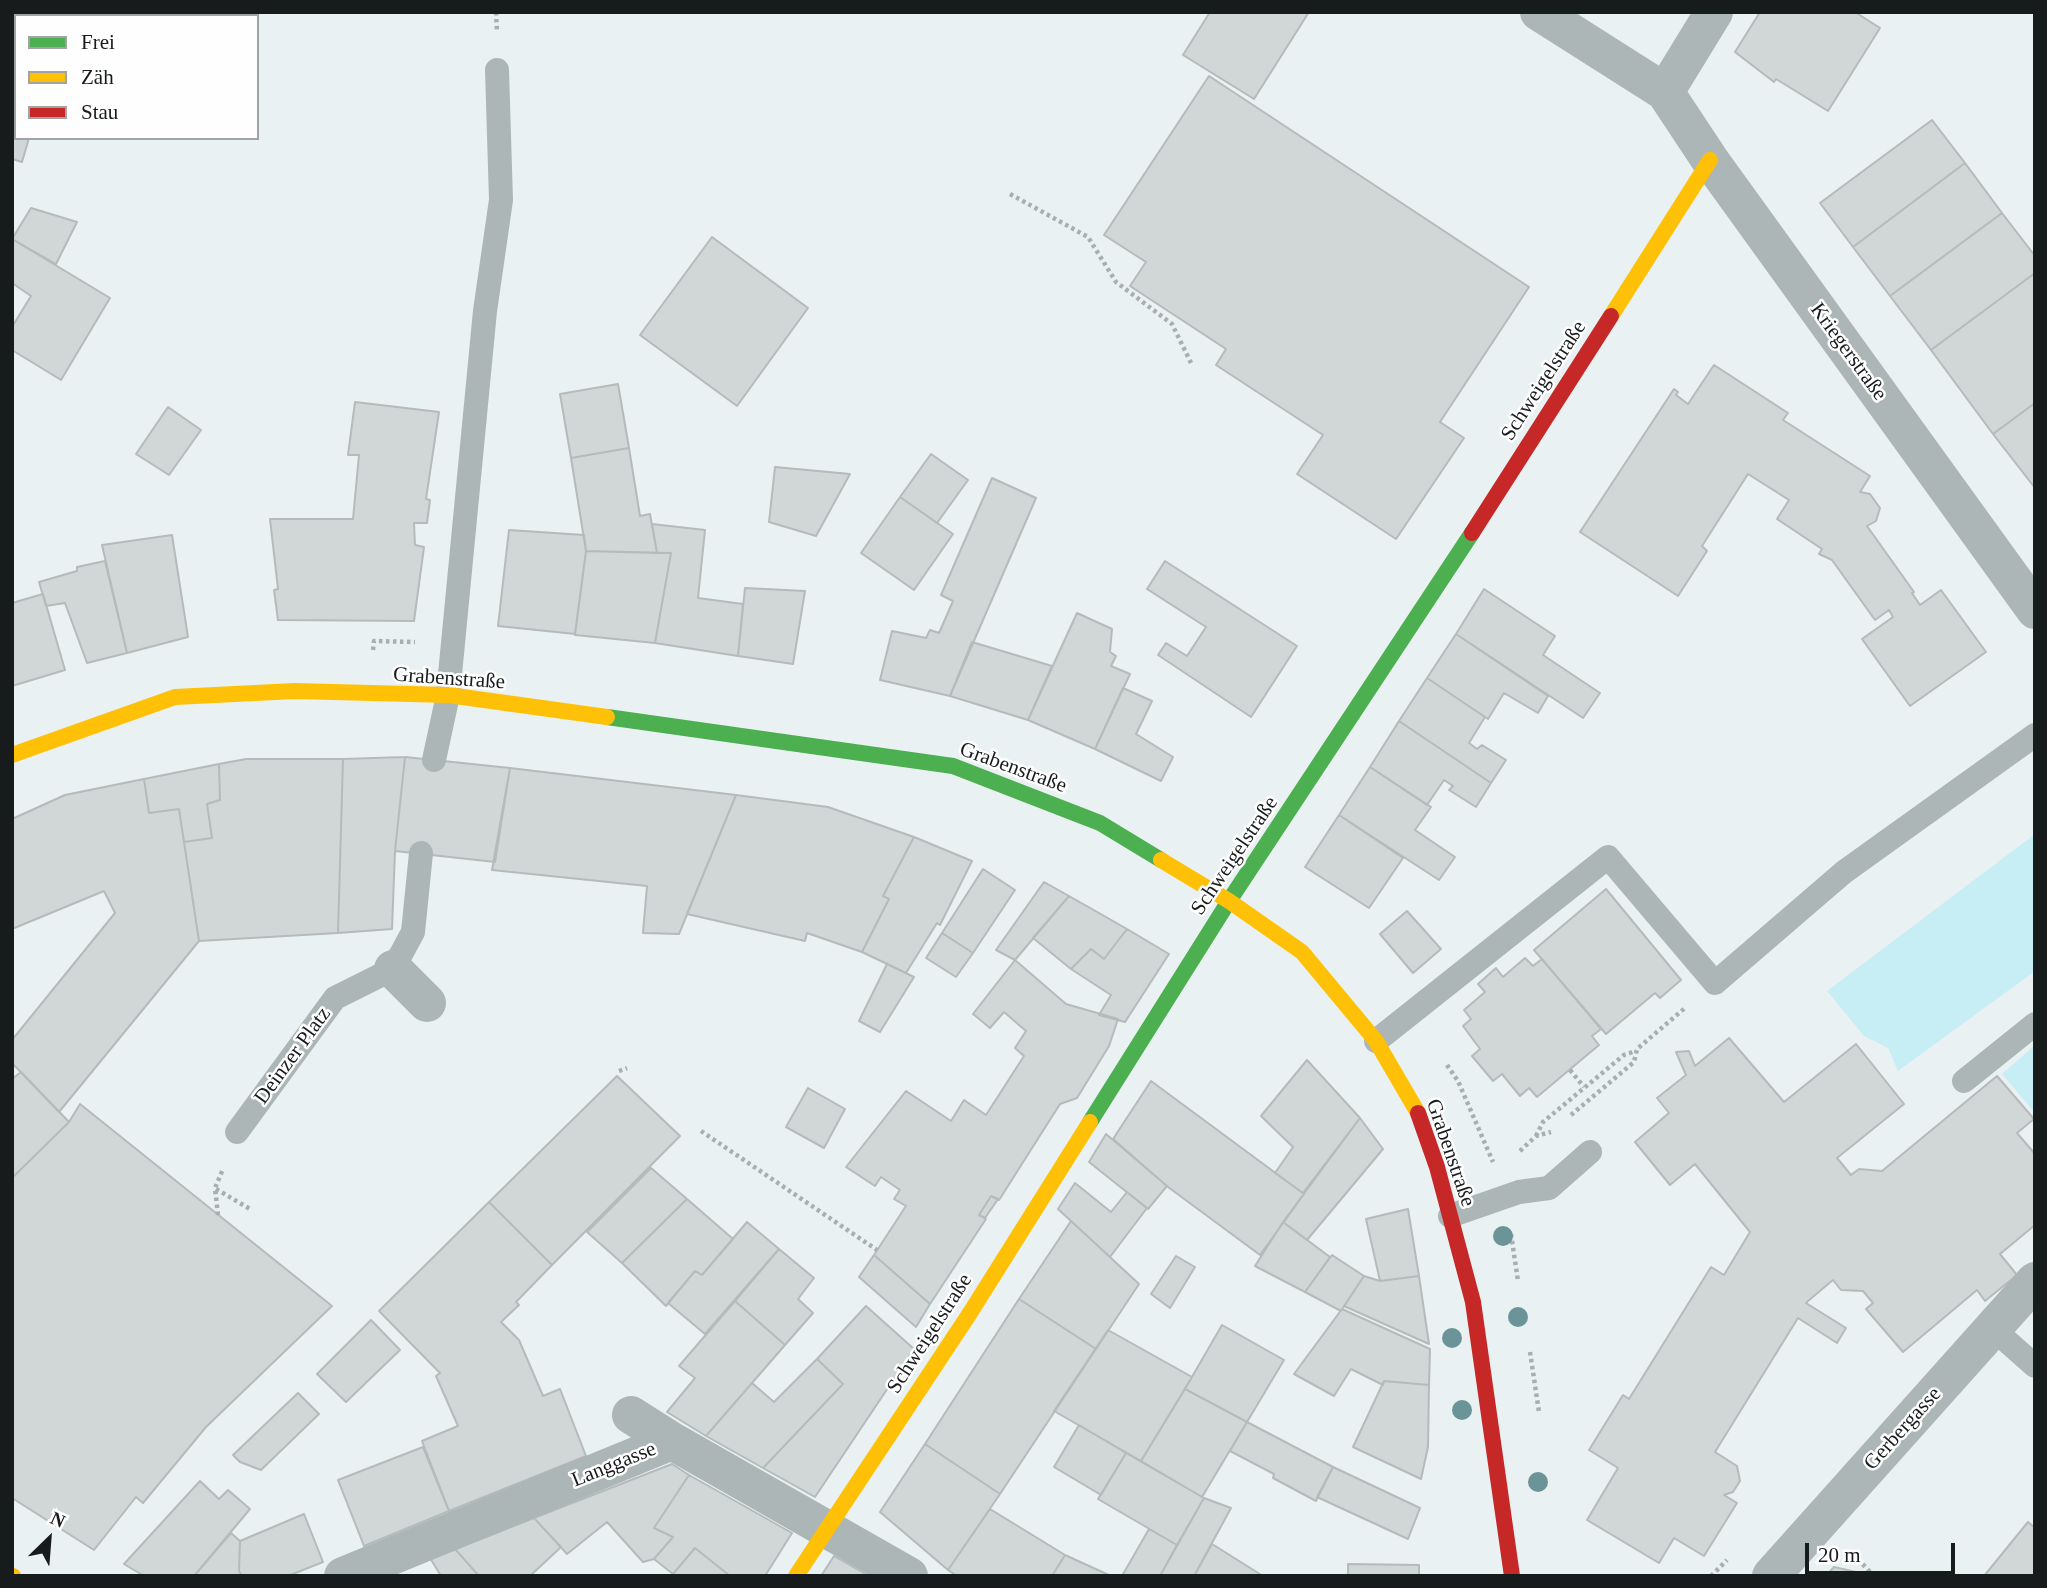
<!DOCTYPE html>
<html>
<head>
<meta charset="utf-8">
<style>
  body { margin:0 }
  #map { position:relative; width:2047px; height:1588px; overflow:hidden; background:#eaf1f2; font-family:Georgia,serif }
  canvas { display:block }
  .frame { position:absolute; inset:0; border:14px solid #171b1c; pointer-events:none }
  .legend { position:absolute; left:14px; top:14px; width:245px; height:126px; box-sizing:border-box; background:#fefefe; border:2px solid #a2a3a4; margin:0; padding:9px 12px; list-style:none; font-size:21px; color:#171b1c }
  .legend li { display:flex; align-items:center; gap:14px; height:35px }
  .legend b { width:35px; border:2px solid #a2a3a4 }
  .north { position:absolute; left:14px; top:1504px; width:70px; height:70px; -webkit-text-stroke:5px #fefefe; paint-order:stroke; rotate:25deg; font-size:19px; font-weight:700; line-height:28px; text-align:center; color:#171b1c }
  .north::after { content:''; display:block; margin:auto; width:24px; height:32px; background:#171b1c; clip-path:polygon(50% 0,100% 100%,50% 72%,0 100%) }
  .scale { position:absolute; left:1805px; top:1543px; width:150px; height:32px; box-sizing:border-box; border:4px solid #171b1c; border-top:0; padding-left:9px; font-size:21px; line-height:24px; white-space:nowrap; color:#171b1c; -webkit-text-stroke:5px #fefefe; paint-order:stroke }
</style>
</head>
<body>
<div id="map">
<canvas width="2047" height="1588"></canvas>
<div class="frame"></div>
<ul class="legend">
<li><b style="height:9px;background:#4caf50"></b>Frei</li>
<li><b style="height:9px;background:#ffc107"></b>Zäh</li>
<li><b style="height:9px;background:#c62828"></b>Stau</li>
</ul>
<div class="north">N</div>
<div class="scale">20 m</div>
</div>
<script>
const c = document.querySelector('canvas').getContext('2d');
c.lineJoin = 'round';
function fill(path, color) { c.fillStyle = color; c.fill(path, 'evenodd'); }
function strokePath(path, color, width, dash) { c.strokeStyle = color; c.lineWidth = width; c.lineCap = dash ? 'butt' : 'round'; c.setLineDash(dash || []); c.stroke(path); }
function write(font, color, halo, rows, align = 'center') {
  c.font = font + ' Georgia,serif'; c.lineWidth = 5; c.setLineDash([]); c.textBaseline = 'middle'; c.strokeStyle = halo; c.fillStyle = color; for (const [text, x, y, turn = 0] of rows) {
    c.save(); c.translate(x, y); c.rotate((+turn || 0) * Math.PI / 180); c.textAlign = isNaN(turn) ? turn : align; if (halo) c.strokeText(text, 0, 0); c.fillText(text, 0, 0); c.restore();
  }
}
const green = new Path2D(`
  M2035,834V971L1898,1071L1888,1048L1864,1036L1827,991Z
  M2035,1045V1113L2002,1074Z`);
const building = new Path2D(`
  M12,12H53L52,16H16V27L12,26Z
  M105,12H181L187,16H106Z
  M1210,12H1309L1254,99L1183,55Z
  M1760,12H1855L1880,28L1828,111L1776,79L1774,82L1735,52Z
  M1209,76L1529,287L1440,422L1464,438L1396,539L1297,474L1323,435L1216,365L1226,349L1130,286L1146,262L1104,235Z
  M12,81L16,82V138H29L22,162L12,159Z
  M1932,120L1965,163L1853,247L1820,203Z
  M1965,163L2002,213L1890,296L1853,247Z
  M31,208L77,222L56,264L12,239Z
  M2002,213L2035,256V273L1931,350L1890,296Z
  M712,237L808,308L737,406L640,335Z
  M12,239L110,298L61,380L12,350V327L31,296L12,283Z
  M2035,273V403L1993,434L1931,350Z
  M1714,365L1788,413L1783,420L1870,476L1860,492L1870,494L1880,508L1876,521L1867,526L1914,592L1912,593L1920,605L1941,590L1986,652L1910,706L1862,639L1893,617L1889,610L1875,620L1832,560L1819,554L1822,549L1777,519L1789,500L1748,474L1702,546L1707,551L1678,596L1580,532L1674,389L1678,392L1676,395L1688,404Z
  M618,384L629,448L571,458L560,394Z
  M355,402L439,412L426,499L430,500L427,523H414L415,545L424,547L414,621L278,620L274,590L278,589L270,519H353L359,455H348Z
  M2035,403V488L1993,434Z
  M168,407L201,430L169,475L136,454Z
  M629,448L640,516L650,514L657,553L586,551L571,458Z
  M931,454L968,480L937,523L900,497Z
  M775,467L850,474L816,536L769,522Z
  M992,478L1036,498L950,696L880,680L892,631L926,638L930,630L939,633L953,601L941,595Z
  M900,497L953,534L914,590L861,553Z
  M652,524L705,530L698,598L743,604L738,656L655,643L671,553H657Z
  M509,530L584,535L586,551L575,634L498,626Z
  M172,535L188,637L127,653L102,545Z
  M586,551L671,553L655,643L575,635Z
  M105,561L127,653L87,663L65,603L46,606L39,582L77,571V567Z
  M1165,561L1297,646L1251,717L1158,655L1166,643L1187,656L1206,627L1147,589Z
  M745,588L805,591L793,664L738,656Z
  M1484,589L1555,636L1543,655L1600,693L1583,718L1456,634Z
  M43,594L65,670L12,686V603Z
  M1077,613L1112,629L1110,652L1116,656L1111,666L1130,674L1095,749L1028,720Z
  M1456,634L1548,696L1538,713L1504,693L1488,719L1427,678Z
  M972,642L1052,666L1028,720L950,696Z
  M1427,678L1485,717L1469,743L1477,749L1482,745L1506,760L1491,783L1399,721Z
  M1123,688L1152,701L1136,734L1173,757L1161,781L1095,749Z
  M1399,721L1491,783L1476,807L1449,790L1453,786L1444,780L1427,805L1370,767Z
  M405,757L395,851L392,929L338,933L343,759Z
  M405,757L510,768L495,862L395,851Z
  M246,759H343L338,933L199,941L184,842L212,838L207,804L220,800L219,764Z
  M219,764L220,800L207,804L212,838L184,842L179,809L149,813L144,779Z
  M1370,767L1431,807L1415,830L1455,857L1439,880L1339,815Z
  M510,768L736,795L679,934L643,933L647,886L492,870Z
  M144,779L149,813L179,809L199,941L59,1112L12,1063V1040L115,913L104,891L12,929V819L65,795Z
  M736,795L828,807L914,837L883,896L889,899L862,952L807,933L805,941L687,914Z
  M1339,815L1403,858L1369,908L1305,867Z
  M914,837L972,861L940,925L937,923L906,973L862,952L889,899L883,896Z
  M983,869L1015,890L973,953L942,933Z
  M1044,882L1069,896L1015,960L996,950Z
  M1606,889L1681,980L1660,998L1655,993L1606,1034L1534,950Z
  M1069,896L1127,929L1104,959L1091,949L1071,969L1033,938Z
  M1407,911L1441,949L1413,973L1380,934Z
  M1127,929L1169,954L1125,1022L1099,1015L1111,995L1071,969L1091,949L1104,959Z
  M942,933L973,953L956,977L926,958Z
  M1525,958L1533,966L1542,959L1601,1029L1592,1036L1599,1045L1537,1097L1529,1088L1520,1096L1502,1074L1493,1081L1472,1056L1480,1049L1463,1026L1471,1019L1464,1010L1485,992L1478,984L1496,968L1503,977Z
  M1015,960L1066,1004L1118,1019L1109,1046L1077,1098L1060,1104L1001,1197L999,1200L991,1196L979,1215L986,1219L930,1304L874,1255L906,1206L894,1199L900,1190L881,1177L875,1186L846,1167L906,1091L951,1121L964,1100L986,1115L1024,1056L1015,1048L1026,1031L1004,1012L990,1028L973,1014Z
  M887,964L914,977L880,1032L859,1021Z
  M1729,1038L1784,1102L1856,1044L1904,1104L1837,1158L1851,1175L1859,1169L1882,1171L1997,1076L2034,1119L2017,1133L2035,1154V1225L2000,1254L2017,1275L1985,1301L1977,1290L1903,1352L1866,1309L1873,1303L1863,1291L1841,1290L1833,1280L1808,1301L1806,1303L1846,1328L1837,1343L1798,1318L1715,1452L1737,1466L1740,1481L1733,1492L1724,1495L1737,1503L1704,1556L1674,1538L1659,1563L1587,1520L1618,1468L1589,1450L1623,1395L1629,1399L1711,1267L1724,1275L1750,1232L1695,1164L1670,1185L1635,1142L1669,1113L1657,1098L1686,1075L1676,1052L1689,1051L1695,1066Z
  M1307,1060L1360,1118L1303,1193L1275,1173L1293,1147L1261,1116Z
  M21,1072L69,1122L12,1178V1079Z
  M617,1076L680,1136L552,1265L489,1202Z
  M1151,1081L1304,1194L1260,1255L1168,1187L1113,1139Z
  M808,1088L845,1109L824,1148L786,1127Z
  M80,1104L332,1306L206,1427L143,1503L136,1497L94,1550L12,1498V1178L69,1122Z
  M1360,1118L1383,1149L1307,1240L1283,1222Z
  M1106,1134L1167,1186L1148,1209L1089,1162Z
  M651,1168L687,1199L622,1263L587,1232Z
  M1075,1183L1111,1212L1127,1192L1147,1208L1110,1257L1058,1209Z
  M991,1196L998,1199L985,1218L979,1215Z
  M687,1199L733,1239L702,1275L695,1271L666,1306L622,1263Z
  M489,1202L552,1265L516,1302L519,1305L501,1322L519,1340L543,1396L560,1389L586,1456L449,1511L422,1441L458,1426L436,1376L440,1373L379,1311Z
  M1408,1209L1419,1276L1380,1281L1366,1219Z
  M1071,1221L1139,1284L1096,1349L1019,1299Z
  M747,1222L779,1249L705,1334L668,1303L695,1271L702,1275Z
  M1283,1222L1330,1257L1305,1292L1255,1266Z
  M779,1249L814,1278L798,1299L813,1313L785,1345L735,1301Z
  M874,1255L930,1304L916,1327L859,1277Z
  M1332,1255L1364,1276L1341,1311L1305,1292Z
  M1176,1256L1195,1267L1170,1308L1151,1294Z
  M1364,1276L1380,1281L1419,1276L1429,1344L1344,1306Z
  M1019,1299L1096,1349L1000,1494L925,1444Z
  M735,1301L785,1345L706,1436L667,1412L695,1378L679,1366Z
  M866,1306L914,1349L815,1497L763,1468L843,1384L817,1359Z
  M1342,1309L1430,1349L1429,1385L1384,1381L1383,1385L1351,1369L1334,1396L1294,1374Z
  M371,1320L400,1350L346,1402L317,1374Z
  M1222,1325L1284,1360L1247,1422L1185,1389Z
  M1108,1330L1192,1377L1141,1461L1054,1411Z
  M817,1359L843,1384L763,1468L706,1436L752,1383L774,1402Z
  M1384,1381L1429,1385L1428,1447L1421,1479L1353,1447Z
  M1185,1389L1247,1422L1202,1497L1141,1461Z
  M298,1393L319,1414L261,1470L240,1462L233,1455Z
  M1247,1422L1333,1467L1316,1501L1273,1478L1274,1474L1230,1451Z
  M1079,1425L1126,1453L1101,1495L1054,1467Z
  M925,1444L1000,1494L948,1570L880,1512Z
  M423,1447L449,1511L364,1546L338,1480Z
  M1126,1453L1204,1498L1177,1545L1098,1499Z
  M672,1464L689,1475L654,1528L673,1537L654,1559L643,1562L607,1522L567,1554L534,1518Z
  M1333,1467L1420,1508L1408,1539L1317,1497Z
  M689,1475L792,1533L765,1576H730L695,1548L673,1574L654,1559L673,1537L654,1528Z
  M200,1481L219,1499L228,1490L250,1509L194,1576H144L124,1564Z
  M1204,1498L1231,1508L1194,1576H1160Z
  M990,1509L1065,1555L1052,1576H957L948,1570Z
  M304,1514L323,1562L288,1576H242L239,1571L240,1541Z
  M534,1518L561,1547L530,1576H479L455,1549Z
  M2028,1522L2035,1528V1576H1984Z
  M1149,1529L1177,1545L1160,1576H1122Z
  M231,1533L240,1541L239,1571L242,1576H194Z
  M1212,1544L1263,1576H1194Z
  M695,1548L730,1576H675L673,1574Z
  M455,1549L479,1576H441L430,1558Z
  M1065,1555L1111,1576H1052Z
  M834,1556L869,1576H821Z
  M1348,1564L1419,1565V1576H1348Z
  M1834,1567L1856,1572L1859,1576H1826Z`);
const path = new Path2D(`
  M496,12L497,32
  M1010,194L1088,237L1116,282L1172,324L1192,365
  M373,650L374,641L415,642
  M1447,1065L1458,1081L1493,1162
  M1570,1070L1584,1087
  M619,1071L627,1068
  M1571,1115L1634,1062L1637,1049L1685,1008
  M701,1131L877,1250
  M1536,1136L1543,1122L1624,1055L1636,1051
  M1520,1151L1536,1136L1551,1132
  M216,1189L250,1209
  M218,1215L215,1188L223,1169
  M1511,1234L1518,1281
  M1530,1352L1539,1412
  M1853,1554L1874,1576
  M1711,1576L1727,1560`);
const lane = new Path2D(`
  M434,760L448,695L485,311L501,200L497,70
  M1376,1041L1608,857L1715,983L1844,872L2035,735
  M1964,1081L2035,1024
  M237,1132L335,998L393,969L413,932L421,853
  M1450,1216L1519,1192L1549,1188L1590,1152
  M1992,1328L2035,1366`);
const street = new Path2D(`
  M1539,12L1665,92L1710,160L2035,610
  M1665,92L1714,12
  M393,969L427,1003
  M631,1415L672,1441
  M343,1576L672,1441L909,1576
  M1771,1576L2035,1281`);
const fast = new Path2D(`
  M607,717L953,766L1100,823L1161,860
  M1090,1122L1229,901L1472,533`);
const slow = new Path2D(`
  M1611,316L1710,160
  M12,755L175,697L295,691L448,695L607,717
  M1161,860L1229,901L1302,952L1376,1041L1418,1113
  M12,1576H13
  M796,1576L970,1313L1090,1122`);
const jam = new Path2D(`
  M1472,533L1611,316
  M1418,1113L1437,1167L1473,1302L1512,1576`);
const trees = [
  [1503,1236],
  [1518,1317],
  [1452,1338],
  [1462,1410],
  [1538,1482]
];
const streetNames = [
  ["Kriegerstraße",1848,352,54],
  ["Schweigelstraße",1544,381,-57],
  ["Grabenstraße",449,679,4],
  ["Grabenstraße",1013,768,20],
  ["Schweigelstraße",1235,856,-56],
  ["Deinzer Platz",293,1056,-54],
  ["Grabenstraße",1450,1153,71],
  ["Schweigelstraße",930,1334,-57],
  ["Gerbergasse",1903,1429,-48],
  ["Langgasse",614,1465,-22]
];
fill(green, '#c7eef5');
fill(building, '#d1d6d7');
strokePath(building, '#b5babb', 2);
strokePath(path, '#a7afb0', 4.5, [3.5, 3.5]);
strokePath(lane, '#acb6b7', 24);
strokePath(street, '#acb6b7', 38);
strokePath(fast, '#4caf50', 16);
strokePath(slow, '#ffc107', 16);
strokePath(jam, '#c62828', 16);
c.fillStyle = '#6b9499';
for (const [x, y] of trees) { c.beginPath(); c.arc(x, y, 10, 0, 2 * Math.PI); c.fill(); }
write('21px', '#171b1c', '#fefefe', streetNames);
</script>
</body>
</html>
